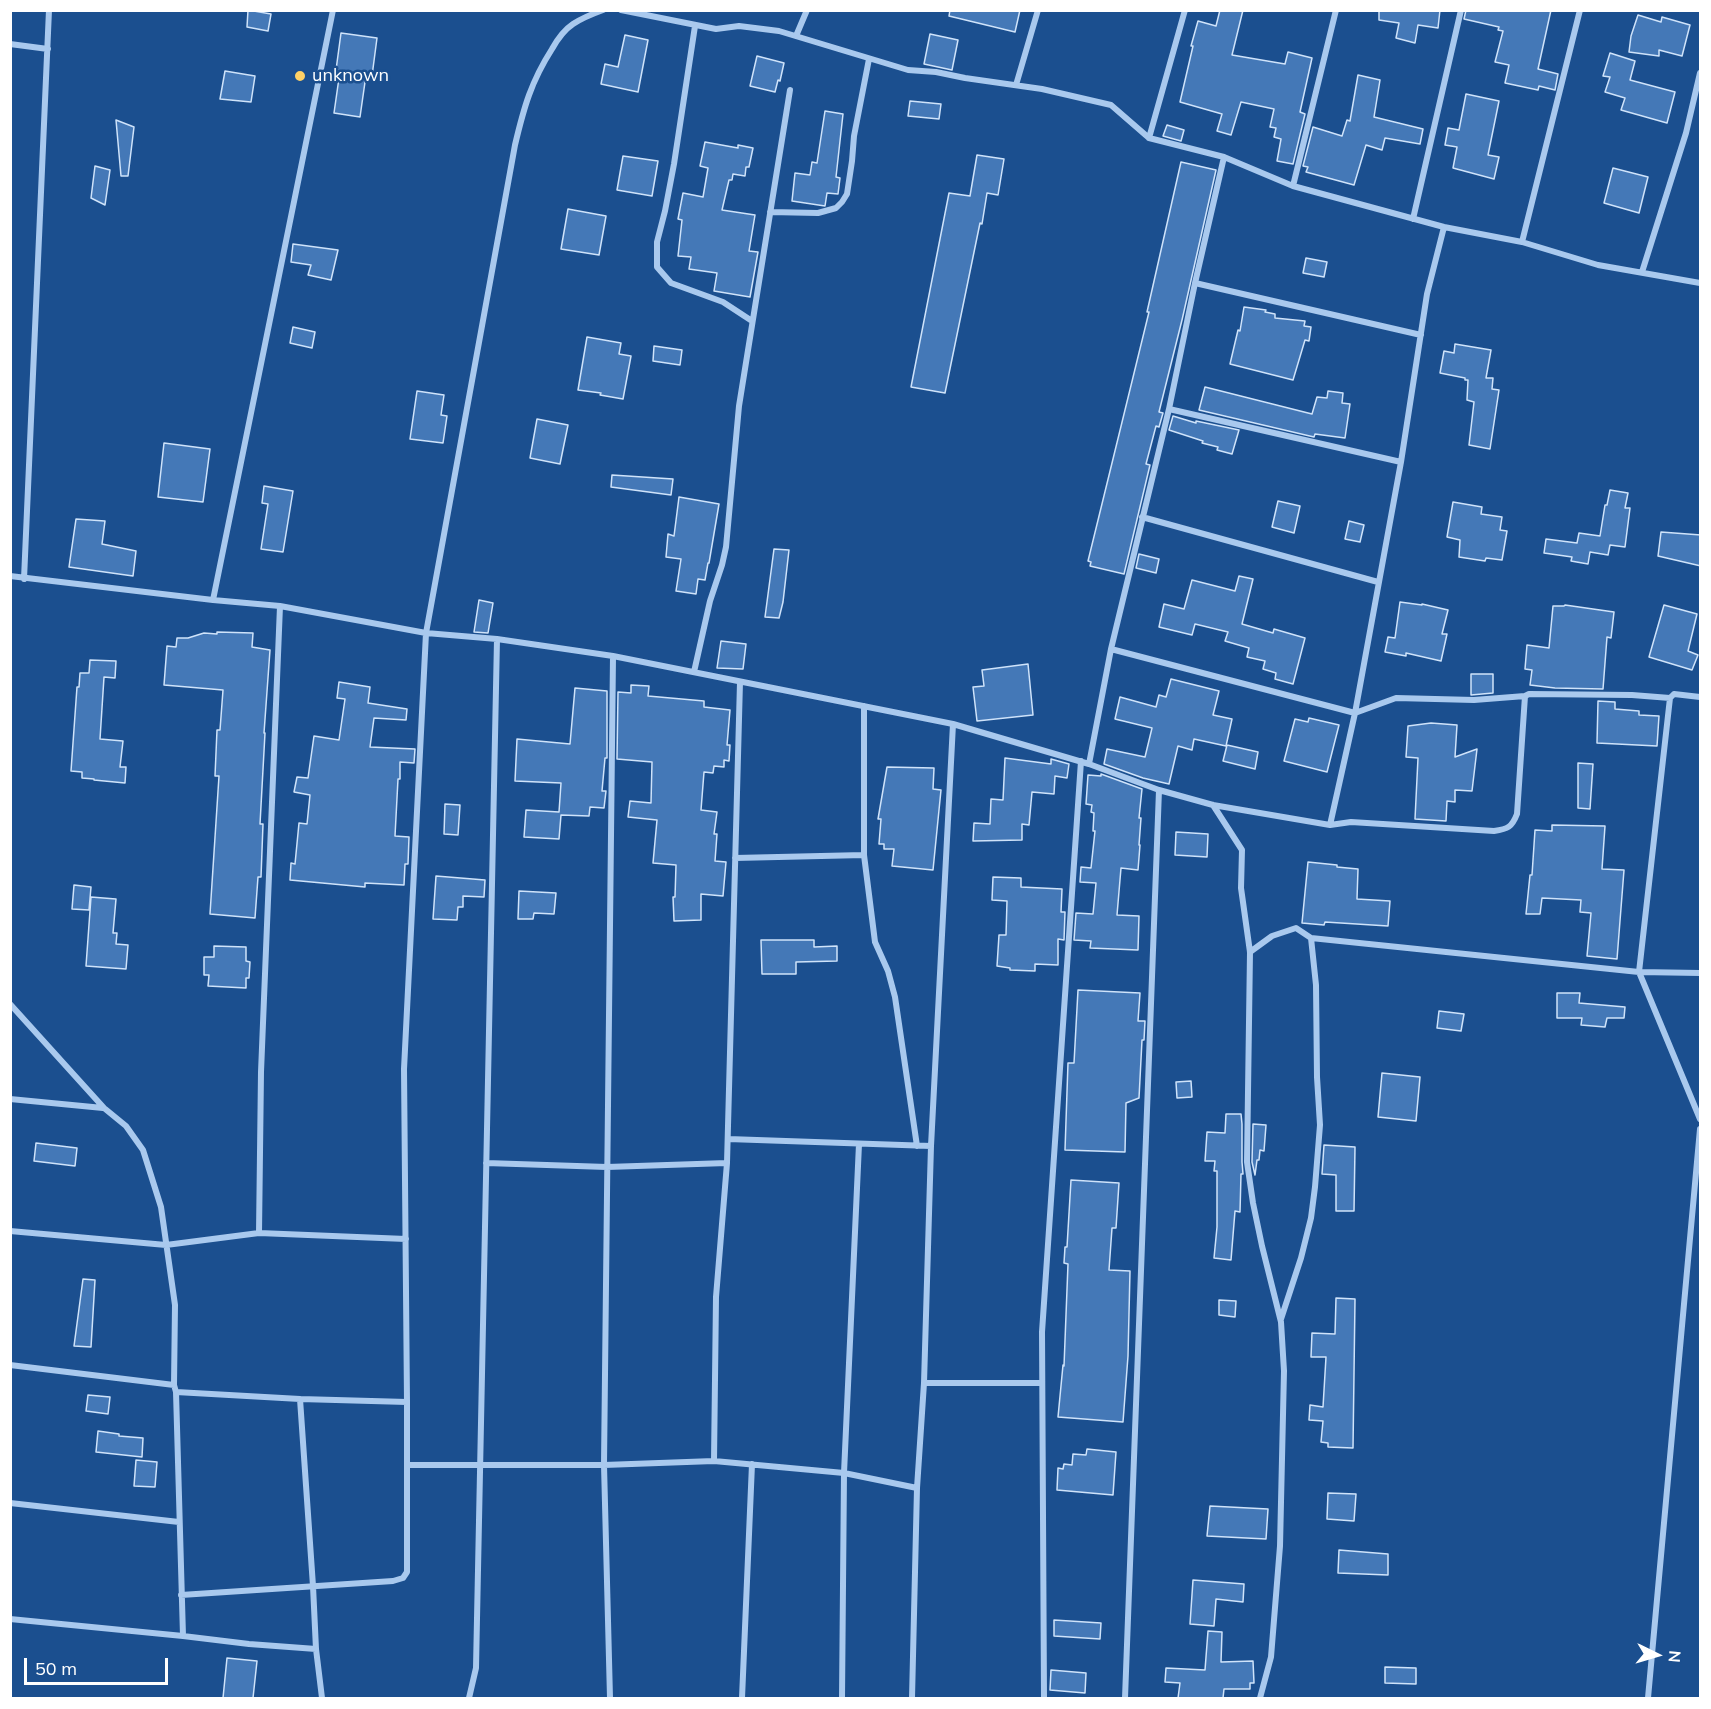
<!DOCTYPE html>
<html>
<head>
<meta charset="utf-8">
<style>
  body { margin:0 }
  #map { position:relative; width:1711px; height:1709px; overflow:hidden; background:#1b4f8f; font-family:Mulish,sans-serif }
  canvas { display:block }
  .frame { position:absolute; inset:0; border:12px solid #fff; pointer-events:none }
  .north { position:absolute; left:1627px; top:1625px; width:60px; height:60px; -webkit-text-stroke:4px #1b4f8f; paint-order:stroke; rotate:95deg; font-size:16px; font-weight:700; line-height:24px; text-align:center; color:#fff }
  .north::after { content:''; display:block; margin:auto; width:21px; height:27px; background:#fff; clip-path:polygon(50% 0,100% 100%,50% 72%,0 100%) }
  .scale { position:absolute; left:24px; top:1658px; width:144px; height:27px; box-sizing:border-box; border:3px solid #fff; border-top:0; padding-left:8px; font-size:18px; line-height:21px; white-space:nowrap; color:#fff; -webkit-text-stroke:4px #1b4f8f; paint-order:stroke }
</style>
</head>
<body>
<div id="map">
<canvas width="1711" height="1709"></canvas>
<div class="frame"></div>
<div class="north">N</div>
<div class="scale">50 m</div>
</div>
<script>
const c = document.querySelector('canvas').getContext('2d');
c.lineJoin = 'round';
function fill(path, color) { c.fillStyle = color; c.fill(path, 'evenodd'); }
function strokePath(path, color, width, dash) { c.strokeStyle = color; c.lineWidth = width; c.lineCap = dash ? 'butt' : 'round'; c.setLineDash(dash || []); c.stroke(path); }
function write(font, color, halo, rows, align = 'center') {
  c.font = font + ' Mulish,sans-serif'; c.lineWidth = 5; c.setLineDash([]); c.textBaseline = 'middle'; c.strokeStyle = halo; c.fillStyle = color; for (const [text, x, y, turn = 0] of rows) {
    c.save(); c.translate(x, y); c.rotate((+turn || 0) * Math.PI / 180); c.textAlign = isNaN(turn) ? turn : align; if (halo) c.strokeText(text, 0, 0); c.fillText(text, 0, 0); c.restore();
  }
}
const building = new Path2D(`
  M248,10L271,14L268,31L247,27Z
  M950,10H1020L1015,32L949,16Z
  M1220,10H1243L1232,55L1285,64L1288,52L1312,58L1300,112L1305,114L1293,164L1277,161L1281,139L1274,137L1276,128L1270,127L1274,109L1241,102L1231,135L1217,131L1222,114L1180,102L1193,46H1191L1198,21L1216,26Z
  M1379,10H1440L1438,28L1418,25L1415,43L1396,38L1399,23L1379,20Z
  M1466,10H1551L1538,69L1558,74L1555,90L1539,86L1538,90L1505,83L1509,65L1495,62L1503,31L1498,30L1499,27L1464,19Z
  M1638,15L1661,22L1662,17L1690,25L1682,56L1659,50V56L1629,52L1631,36Z
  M341,33L377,38L372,76L366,75L360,117L334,113L340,71L336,70Z
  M930,34L958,40L952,70L924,64Z
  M625,35L648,40L638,92L601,84L605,64L618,67Z
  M1610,53L1635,61L1630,80L1675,92L1667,123L1621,110L1625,98L1605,92L1610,77L1603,76Z
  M757,56L784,63L780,81L778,80L775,92L750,86Z
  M225,71L255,76L251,102L220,99Z
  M1358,75L1380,80L1374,117L1423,129L1420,144L1385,138L1382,150L1366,145L1354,185L1306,172L1308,167L1303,166L1313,127L1342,136L1347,120L1350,121Z
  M1466,94L1499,101L1488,155L1499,157L1494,179L1453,168L1457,147L1445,145L1448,128L1459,130Z
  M910,101L941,104L939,119L908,116Z
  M825,111L843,114L836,177L840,178L838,194L827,193L825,206L792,201L795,173L810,175L812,162L817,163Z
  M116,120L134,127L128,176H121Z
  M1167,125L1184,130L1181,141L1163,136Z
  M705,142L738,148V145L753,148L749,167H746L745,176L733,174L732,180H729L722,210L755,215L749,251L758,252L750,297L714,291L717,273L689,269L691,257L678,256L682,220L678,219L683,193L703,197L708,168L700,166Z
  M977,155L1004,159L998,195L987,193L982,224L980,223L945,393L911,387L949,193L970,196Z
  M623,156L658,161L652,196L617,190Z
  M1181,162L1216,170L1182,320L1159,412L1163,413L1159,427L1156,426L1146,464L1150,465L1124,574L1090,566L1091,562L1088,561L1149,312H1147Z
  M95,166L110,170L105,205L91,198Z
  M1613,168L1648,177L1639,213L1604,203Z
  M568,209L606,216L599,255L561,249Z
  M293,244L338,250L331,280L308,275L311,265L291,262Z
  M1306,258L1327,262L1324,277L1303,273Z
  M1244,307L1266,310L1265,312L1275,314V318L1305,321L1304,326L1311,327L1309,341L1305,340L1293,380L1230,364L1238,330L1240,331Z
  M293,327L315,332L312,348L290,343Z
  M587,337L621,343L619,354L631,356L623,399L600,395L601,393L578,390Z
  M1455,344L1491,350L1486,378H1493L1492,389L1499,390L1490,449L1469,445L1474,402L1467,400L1468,380H1465V378L1440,373L1444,351L1454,353Z
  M654,346L682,350L680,365L653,361Z
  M1205,387L1312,414L1317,397L1327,398L1328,391L1343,393L1342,403L1350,404L1345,438L1315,434L1314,437L1199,410Z
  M417,391L444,395L441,415L447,416L443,443L410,439Z
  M1173,416L1196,423V421L1239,430L1232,454L1217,450L1218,447L1202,443L1203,441L1169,430Z
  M537,419L568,425L560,464L530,458Z
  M164,443L210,449L203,502L158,497Z
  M612,475L673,479L671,495L611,487Z
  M264,486L293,491L283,552L261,549L268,504L262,503Z
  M1610,490L1628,493L1625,508H1630L1625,547L1610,545L1608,555L1590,552L1588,564L1571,561L1572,557L1544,553L1546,539L1577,543L1579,533L1600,536L1605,505H1607Z
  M679,497L719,504L709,563H708L705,580L698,579L696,594L676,591L681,559L666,557L668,534L674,536Z
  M1278,501L1300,506L1294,533L1272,527Z
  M1453,502L1482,507L1481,514L1502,517L1500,530L1507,531L1502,560L1486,558L1485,561L1459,557L1460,540L1447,537Z
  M76,519L105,521L102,544L136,551L133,576L69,567Z
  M1349,521L1364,525L1360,542L1345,539Z
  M1661,532L1701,535V566L1658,556Z
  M774,549L789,550L783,602L779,618L765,617Z
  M1139,554L1159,559L1156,573L1136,568Z
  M1239,576L1253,579L1242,624L1273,633L1274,629L1305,638L1293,684L1275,679L1276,673L1263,669L1265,661L1247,657L1249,648L1225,641L1228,632L1195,624L1192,635L1159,627L1164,604L1184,609L1192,580L1235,591Z
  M479,600L493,603L488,633L474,632Z
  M1400,602L1422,605V604L1448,610L1442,634H1447L1441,661L1406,653V656L1385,652L1388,637L1395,638Z
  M1565,605L1614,612L1611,638L1607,637L1603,689L1555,688L1530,685L1532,670L1525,669L1527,645L1549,648L1553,606H1564Z
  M1664,605L1697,614L1688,651L1698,655L1692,670L1649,657Z
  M217,632L253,633L252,647L270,650L264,733H265L260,824H263L261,877H258L255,918L210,914L219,776H215L217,730H220L223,690L164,685L167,646L176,647L177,638H188L204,633L217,634Z
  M721,641L746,644L743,669L717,668Z
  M90,660L116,661L115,678L104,677L100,739L123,741L120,767H126L125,783L94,780V779L82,778V772L71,771L77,687H79L80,673H89Z
  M1028,664L1033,715L977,721L973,687L984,686L982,670Z
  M1471,674H1493V693L1471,695Z
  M1171,679L1219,691L1213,715L1232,719L1226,746L1194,739L1192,750L1178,746L1169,784L1143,778L1104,764L1107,749L1145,757L1152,728L1115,719L1120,697L1156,707L1159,695L1166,697Z
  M339,682L370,687L368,703L407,709L406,720L374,718L370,747L415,749L414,763L400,762V779H398L395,836L409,837L408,864H405L404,885L365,883V887L290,880L291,863L295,864L299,823L307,824L310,795L294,792L297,777L308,778L314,736L339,740L345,699L337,698Z
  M631,685L649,686L648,696L704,701V707L730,710L727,745H730L729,761L724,760V767L714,766L713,773L704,772L701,810L717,812L714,834H717L715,861L726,862L723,896L701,894V920L674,921L673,897H675L676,865L653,863L657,820L628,817L630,801L651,803L652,762L617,759L618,692L631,693Z
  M575,688L607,691V758H605L602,791H606L604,808L590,807L589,816L561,815L559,839L524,837L526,810L559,812L561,783L515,781L517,739L570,744Z
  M1598,701L1615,702V709L1639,711V715L1659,716L1657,746L1597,743Z
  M1309,718L1339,725L1327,772L1284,761L1295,719L1308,722Z
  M1431,723L1457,725L1455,757L1477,749L1472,791L1455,790V802L1447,801L1446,821L1415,819L1418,758L1406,757L1408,726Z
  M1227,745L1258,752L1255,769L1223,761Z
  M1005,758L1051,764V759L1069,764L1067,778L1055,776L1054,794L1032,792L1029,825L1022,824V840L973,841L974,823L990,824L991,799L1003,800Z
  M1578,763L1593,764L1590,809L1578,808Z
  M887,767L934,768L933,789L941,790L933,870L892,866L894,849H884V844H879L881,819H878Z
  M1101,774L1142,789L1139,818H1141L1139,845H1140L1138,870L1121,868L1117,915L1139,916L1138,950L1090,948L1091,941L1074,940L1076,913L1093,914L1096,883L1080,882L1081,867L1091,868L1095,831H1093L1094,813L1091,812L1092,805L1086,804L1088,775L1101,776Z
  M445,804L460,805L458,835L444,834Z
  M1552,825L1605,826L1602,869L1624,870L1617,959L1587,956L1591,913L1580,912L1581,900L1542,898L1540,914H1526L1530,875H1532L1535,830L1552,831Z
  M1176,832L1208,834L1207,857L1175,855Z
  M1308,862L1337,865V867L1358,869L1357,899L1390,901L1388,926L1325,922L1324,925L1302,923Z
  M436,876L485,880L484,897L463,896V907H458L457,920L433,919Z
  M993,877L1021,878V887L1062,889L1061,912H1065L1064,940L1058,939V965L1035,964V971L1010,970V968L997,966L999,935H1006L1007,901L992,900Z
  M74,885L91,887L89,910L72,909Z
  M519,891L556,893L554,914L534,913L533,919H518Z
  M91,897L116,899L113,933H117L116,944L128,945L126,969L86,966Z
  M761,940H814V947L837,946V961L796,962V974H762Z
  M214,946L246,947V961L250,962L249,978H246V988L208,986L209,975H204V957H214Z
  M1078,990L1140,993L1138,1021H1145L1144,1040H1142L1139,1098L1126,1103L1125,1152L1065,1150L1068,1063H1074Z
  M1557,993H1580L1579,1003L1625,1007L1624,1018H1607L1605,1027L1581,1025L1582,1018H1557Z
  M1439,1011L1464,1014L1461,1031L1437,1028Z
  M1382,1073L1420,1077L1416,1121L1378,1117Z
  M1191,1081L1192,1097L1177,1098L1176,1082Z
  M1226,1114H1241L1242,1124V1162L1243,1174H1241L1240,1212L1235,1211L1231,1260L1214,1258L1217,1227V1171H1214L1215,1161H1205L1207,1132L1225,1133Z
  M1253,1124L1266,1125L1264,1151L1260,1150L1259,1160H1257L1255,1175L1252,1162Z
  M36,1143L77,1148L75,1166L34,1161Z
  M1324,1145L1355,1147L1354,1211H1336V1175L1322,1174Z
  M1071,1180L1119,1183L1116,1228H1112L1109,1270L1130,1271L1128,1356L1123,1422L1058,1417L1063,1365L1064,1366L1068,1264L1064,1263L1065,1247H1067Z
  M83,1279L95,1280L91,1347L74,1346Z
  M1336,1298L1355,1299L1353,1448L1328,1447V1443L1321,1442L1323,1421L1309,1420L1310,1405L1323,1407L1326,1357H1311L1312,1333L1335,1334Z
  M1219,1300L1236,1301L1235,1317L1219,1315Z
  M88,1395L110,1397L108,1414L86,1411Z
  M98,1431L119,1434V1436L143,1438L142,1457L96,1452Z
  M1087,1449L1116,1452L1113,1495L1057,1490L1058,1468L1063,1469L1064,1464L1072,1465L1073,1454L1086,1455Z
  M136,1460L157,1462L155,1487L134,1486Z
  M1328,1493L1356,1494L1354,1521L1327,1519Z
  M1210,1506L1268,1509L1266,1539L1207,1536Z
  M1339,1550L1388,1554V1575L1338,1573Z
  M1193,1580L1244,1584L1243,1602L1216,1599L1214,1626L1190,1624Z
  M1054,1620L1101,1623L1100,1639L1054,1636Z
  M1208,1631L1222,1632L1221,1662L1253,1661L1254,1683H1250V1689H1224L1223,1698H1178L1180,1683L1165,1682L1166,1668L1205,1670Z
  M227,1658L257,1661L253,1698H223Z
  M1385,1667L1416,1668V1684L1385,1683Z
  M1051,1670L1086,1673L1085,1693L1050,1690Z`);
const minor = new Path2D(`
  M621,10L716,29L739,26L779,31L908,70L936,72L965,78L1042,89L1111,105L1149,138L1224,157L1293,186L1444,227L1522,242L1598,265L1700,283
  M695,26L674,164L665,211L657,242V267L671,283L723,302L752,321
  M796,36L807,10
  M10,44L48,49
  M1016,85L1038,10
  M1149,138L1185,10
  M1293,186L1336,10
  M770,212L818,213L836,208L842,202L847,194L852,161L854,136L869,59
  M1413,219L1461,10
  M1522,242L1580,10
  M1642,272L1686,133L1700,73
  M1195,283L1421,335
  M1169,409L1401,462
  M1142,517L1378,582
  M10,576L213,600L280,606L426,633L497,639L613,656L953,724L1089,764L1159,790L1213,805L1330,825L1351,822L1494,831C1508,829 1512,827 1517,814L1525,696L1529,694L1632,695L1670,698L1674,694L1700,697
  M24,579L49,10
  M213,600L333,10
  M1111,649L1355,713L1396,698L1474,700L1525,696
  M694,672L710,601L722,565L726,547L739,406L790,90
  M1670,698L1639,972L1700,1119
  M864,706V855L875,942L888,971L895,997L917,1146
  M1089,764L1111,649L1169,409L1195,283L1224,157
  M1213,805L1242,850L1241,888L1250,952L1247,1162L1253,1203L1262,1246L1281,1322L1284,1371L1280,1546L1271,1657L1260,1698
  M1330,825L1355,713L1401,462L1427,294L1444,227
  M735,858L864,855
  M1250,952L1272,936L1296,928L1311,938L1639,972L1700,973
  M10,1004L104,1108L126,1126L143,1150L161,1207L175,1305L174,1385L176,1392L183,1636L249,1644L316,1649L322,1698
  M10,1099L103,1108
  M728,1139L931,1146
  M486,1163L607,1167L727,1163
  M10,1231L166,1245L259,1233L406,1239
  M259,1233L261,1072L280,606
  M1281,1319L1301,1258L1311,1218L1315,1187L1320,1125L1317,1077L1316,985L1311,938
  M10,1365L174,1385
  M924,1383H1042
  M176,1392L300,1399L407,1402
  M300,1399L313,1586L316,1649
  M714,1461L716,1297L727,1163L740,682
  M407,1465H604L714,1461L844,1473L917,1488
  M10,1503L179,1522
  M181,1595L393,1581L403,1578L407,1572V1402L404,1069L426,633L515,145C524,107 531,82 552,49C557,40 564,30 573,24C582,18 592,14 603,10
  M10,1619L183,1636
  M469,1698L476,1668L497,639
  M610,1698L604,1465L613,656
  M742,1698L752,1464
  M842,1698L844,1473L859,1144
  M912,1698L917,1488L924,1383L931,1146L953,724
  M1044,1698L1042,1332L1081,761
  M1125,1698L1159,790
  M1648,1698L1700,1129`);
const markers = [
  [300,76,6,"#ffd166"]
];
const poiNames = [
  ["unknown",312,76]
];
fill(building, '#4478b7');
strokePath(building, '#cfe3fa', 1.5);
strokePath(minor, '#a9c9ee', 6);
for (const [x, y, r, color] of markers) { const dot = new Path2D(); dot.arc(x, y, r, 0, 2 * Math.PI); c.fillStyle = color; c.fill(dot); strokePath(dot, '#1b4f8f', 2); }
write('18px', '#fff', '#1b4f8f', poiNames, 'left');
</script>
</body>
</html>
